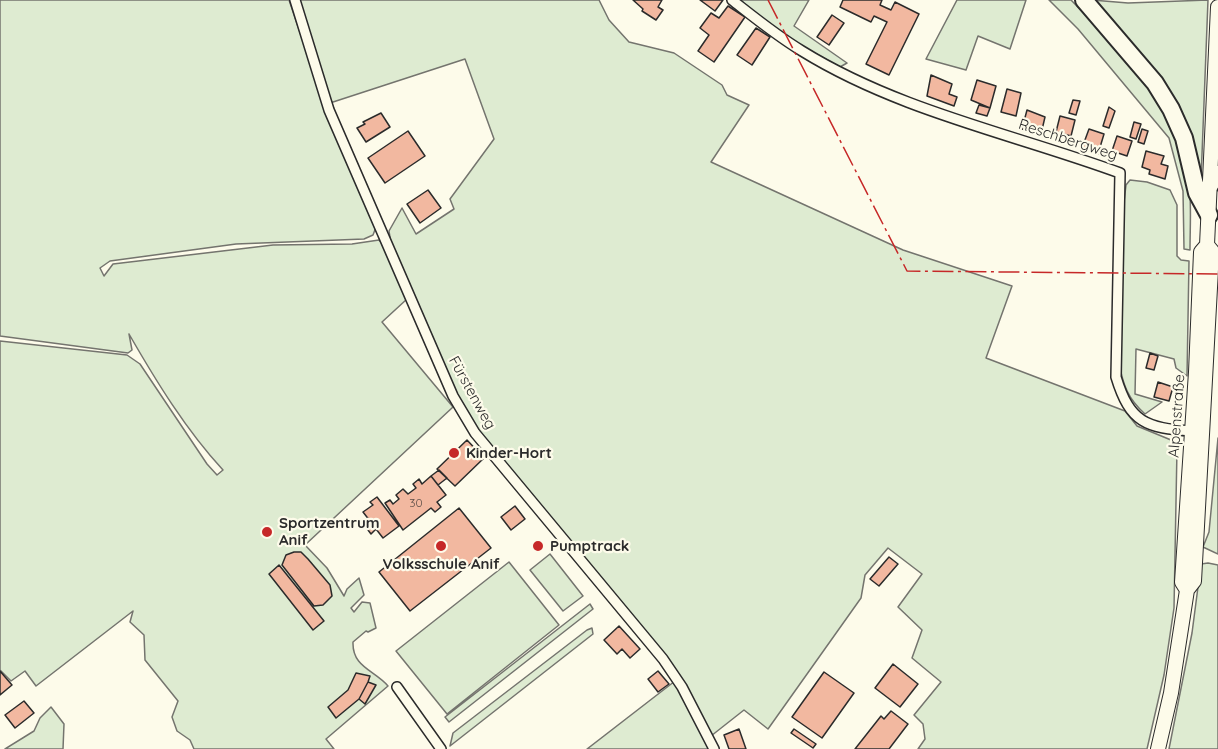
<!DOCTYPE html>
<html>
<head>
<meta charset="utf-8">
<style>
  body { margin:0 }
  canvas { display:block; background:#fdfbea }
</style>
</head>
<body>
<canvas width="1218" height="749"></canvas>
<script>
const c = document.querySelector('canvas').getContext('2d');
c.lineJoin = 'round';
function fill(path, color) { c.fillStyle = color; c.fill(path, 'evenodd'); }
function strokePath(path, color, width, dash) { c.strokeStyle = color; c.lineWidth = width; c.lineCap = dash ? 'butt' : 'round'; c.setLineDash(dash || []); c.stroke(path); }
function write(font, color, halo, rows, align = 'center') {
  c.font = font + ' Quicksand,sans-serif'; c.lineWidth = 4.5; c.setLineDash([]); c.textBaseline = 'middle'; c.strokeStyle = halo; c.fillStyle = color; for (const [text, x, y, turn = 0] of rows) {
    c.save(); c.translate(x, y); c.rotate((+turn || 0) * Math.PI / 180); c.textAlign = isNaN(turn) ? turn : align; if (halo) c.strokeText(text, 0, 0); c.fillText(text, 0, 0); c.restore();
  }
}
const green = new Path2D(`
  M0,0H289L325,106L376,227L373,235L364,239L236,244L110,261L100,268L104,276L113,264L273,245L352,244L379,240L385,247L407,299L382,322L453,407L305,545L327,568L344,596L347,589L359,578L364,595L351,608L354,612L362,602L370,603L376,628L368,632L366,631L353,642C352,667 374,670 388,686L326,739L334,749H194L190,740L177,731L172,717L178,701L145,660L144,635L130,622L133,611L36,686L25,671L11,681L0,670V341L127,355L140,364L207,464L217,475L223,470C186,430 156,381 129,334L132,350L128,353L0,336Z
  M297,0H599L609,20L629,42L674,53L722,85L727,95L749,105L711,162L903,250L1012,286L986,358L1125,411L1137,426L1171,440L1177,449L1174,608L1164,675L1147,749H918L925,739L923,724L914,715L941,682L912,658L922,630L898,607L922,574L888,548L865,575L861,598L768,729L744,710L711,736L697,708L474,426L456,394L392,249L389,231L402,208L416,234L454,209L450,199L494,139L465,59L330,103Z
  M739,0H809L794,26L847,63L840,67L792,41Z
  M957,0H1026L1010,49L978,36L966,70L926,59Z
  M1049,0H1071C1115,45 1166,98 1184,160C1193,189 1190,220 1190,250L1184,249L1183,191L1169,138L1078,29Z
  M1092,0L1128,3L1208,0L1201,180L1192,148Z
  M1130,180L1147,182L1170,190L1177,205V256L1181,260L1189,261L1187,376L1176,368L1174,359L1136,349L1135,394L1162,402L1145,414C1128,399 1123,385 1119,363L1124,202L1126,185Z
  M1218,438V554L1203,547L1209,532Z
  M550,554L583,596L563,611L530,570Z
  M509,562L559,625L447,714L396,651Z
  M1208,563L1218,565V749H1169L1192,633L1201,564Z
  M590,604L593,609L449,722L445,717Z
  M592,628L593,634L450,746L453,733L587,630Z
  M675,681L709,749H587Z
  M51,707L64,724L63,749H5L34,731L40,718Z`);
const building = new Path2D(`
  M633,0H662L658,7L663,10L656,20L642,11L643,9Z
  M700,0H723L715,11Z
  M843,0H882L880,5L891,10L895,2L919,14L889,75L866,64L887,22L874,16L871,22L840,7Z
  M728,6L745,17L714,62L698,51L709,35L700,28L711,13L719,18Z
  M832,15L844,23L829,45L817,37Z
  M756,28L770,37L752,65L737,55Z
  M931,75L952,84L949,94L957,97L954,106L927,96Z
  M977,80L996,86L990,108L971,100Z
  M1007,89L1021,93L1016,116L1001,112Z
  M1073,100L1080,101L1076,115L1069,113Z
  M979,105L990,108L987,116L976,113Z
  M1109,107L1115,111L1109,128L1103,126Z
  M1027,110L1045,117L1041,134L1022,129Z
  M381,113L390,127L366,142L357,128L365,124L363,122Z
  M1060,116L1075,120L1071,136L1056,132Z
  M1134,122L1141,124L1136,139L1130,137Z
  M1089,129L1104,134L1098,154L1082,148Z
  M1142,129L1148,131L1144,144L1138,142Z
  M408,131L425,156L385,183L368,158Z
  M1117,136L1132,141L1127,156L1112,151Z
  M1146,151L1164,156L1161,164L1168,166L1165,179L1149,174L1150,170L1142,167Z
  M428,190L441,208L420,223L407,204Z
  M1150,353L1158,356L1154,370L1146,368Z
  M1158,382L1173,387L1169,401L1154,397Z
  M467,440L484,458L455,486L437,469Z
  M439,470L447,478L438,485L431,476Z
  M431,476L446,495L437,502L441,507L435,512L431,508L403,530L385,503L390,500L393,504L399,499L396,495L403,489L408,494L416,488L413,484L419,479L422,484Z
  M377,497L399,526L383,538L376,529L371,534L365,526L370,521L363,512L373,505L370,502Z
  M515,506L525,519L511,530L501,517Z
  M459,508L491,548L410,611L379,572Z
  M294,552H301L308,559L330,585L332,596L323,605L314,606L282,565L286,555Z
  M889,557L898,564L879,586L870,579Z
  M279,565L324,621L313,630L269,574Z
  M619,626L640,649L630,658L622,649L617,654L604,640Z
  M893,664L918,684L900,707L875,688Z
  M0,671L12,685L0,695Z
  M658,671L669,684L658,692L648,679Z
  M824,672L854,693L822,738L792,717Z
  M356,673L370,676L368,682L359,699L336,718L328,707L348,690Z
  M368,682L376,685L365,704L359,699Z
  M24,701L34,713L15,728L5,715Z
  M891,711L908,724L889,749H855L881,716L884,719Z
  M739,729L746,749H729L724,735Z
  M794,729L816,744L813,748L791,733Z`);
const street = new Path2D(`
  M295,0L329,110L453,396L475,433L663,659L682,687L714,749
  M732,0C755,18 777,36 802,51C899,111 1014,134 1120,173L1116,377C1130,423 1146,428 1192,431
  M397,687L441,749`);
const primary = new Path2D(`
  M1187,590L1182,582L1196,372L1201,252L1207,245
  M1158,749L1171,693L1187,590L1194,581L1212,251L1207,245L1218,7`);
const highway = new Path2D(`
  M1084,0L1155,83L1171,109L1184,138L1197,193L1209,215
  M1210,185L1218,174`);
const power = new Path2D(`
  M768,0L907,271L1218,274`);
const markers = [
  [454,453,6,"#c62828"],
  [267,532,6,"#c62828"],
  [441,546,6,"#c62828"],
  [538,546,6,"#c62828"]
];
const numberNames = [
  ["30",416,503]
];
const streetNames = [
  ["Reschbergweg",1068,140,18],
  ["Fürstenweg",472,393,61],
  ["Alpenstraße",1177,416,-86]
];
const poiNames = [
  ["Kinder-Hort",466,453],
  ["Sportzentrum",279,523],
  ["Anif",279,540],
  ["Pumptrack",550,546],
  ["Volksschule Anif",441,564,"center"]
];
fill(green, '#deebd1');
strokePath(green, '#74746e', 1.5);
fill(building, '#f2b8a0');
strokePath(building, '#2b2b2b', 1.5);
strokePath(street, '#2b2b2b', 12);
strokePath(primary, '#2b2b2b', 16);
strokePath(highway, '#2b2b2b', 20);
strokePath(street, '#fdfbea', 9);
strokePath(primary, '#fdfbea', 14);
strokePath(highway, '#fdfbea', 16);
strokePath(power, '#c62828', 1.5, [21, 4.5, 3, 4.5]);
for (const [x, y, r, color] of markers) { const dot = new Path2D(); dot.arc(x, y, r, 0, 2 * Math.PI); c.fillStyle = color; c.fill(dot); strokePath(dot, '#fdfbea', 2); }
write('12px', '#5d4e48', null, numberNames);
write('15px', '#2b2b2b', '#fdfbea', streetNames);
write('bold 15px', '#2b2b2b', '#fdfbea', poiNames, 'left');
</script>
</body>
</html>
